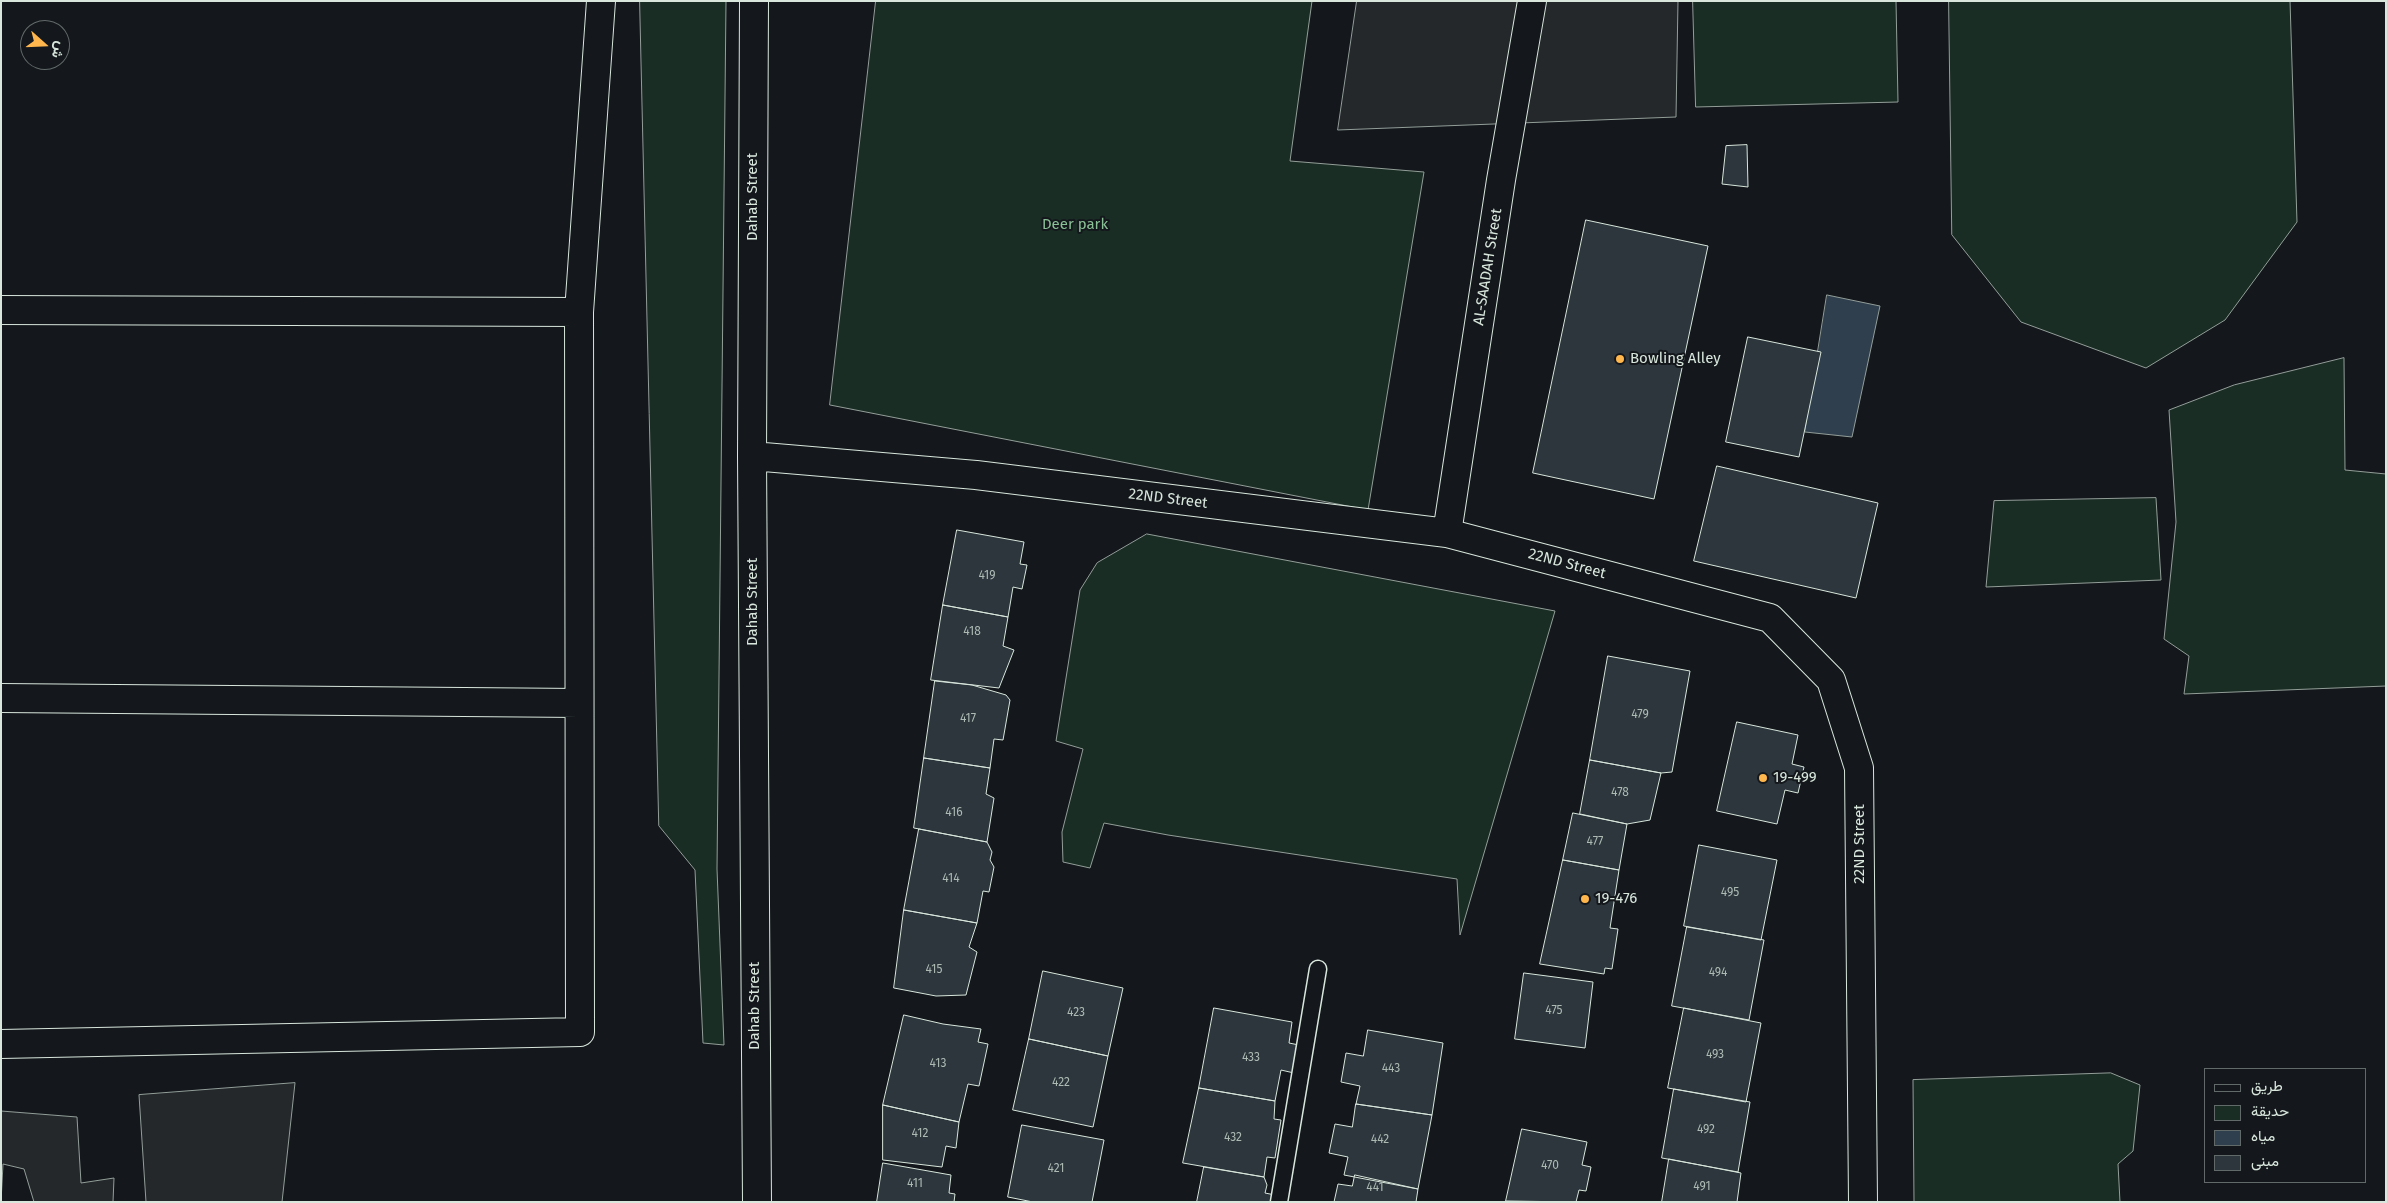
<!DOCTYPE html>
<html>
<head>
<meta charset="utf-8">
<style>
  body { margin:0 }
  #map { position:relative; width:2387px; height:1203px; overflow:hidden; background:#14181c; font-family:"Fira Sans",Vazirmatn,sans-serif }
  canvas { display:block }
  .frame { position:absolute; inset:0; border:2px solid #d8e6dc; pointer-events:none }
  .legend { position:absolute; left:2204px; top:1068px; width:162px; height:115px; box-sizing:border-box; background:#14181c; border:1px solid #626a69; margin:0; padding:6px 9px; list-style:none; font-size:15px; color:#d8e6dc }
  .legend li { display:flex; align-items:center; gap:10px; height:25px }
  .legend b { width:25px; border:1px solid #626a69 }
  .north { position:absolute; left:20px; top:20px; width:50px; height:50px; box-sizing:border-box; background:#14181c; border:1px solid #626a69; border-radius:50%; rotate:110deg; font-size:14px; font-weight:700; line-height:20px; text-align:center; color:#d8e6dc }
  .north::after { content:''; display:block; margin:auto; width:18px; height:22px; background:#ffb74d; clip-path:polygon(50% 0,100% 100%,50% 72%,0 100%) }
</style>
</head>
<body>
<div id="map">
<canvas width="2387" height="1203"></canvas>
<div class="frame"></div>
<ul class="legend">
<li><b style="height:6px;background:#14181c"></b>طريق</li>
<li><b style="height:14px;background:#1a2d24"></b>حديقة</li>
<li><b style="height:14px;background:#2f3f4d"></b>مياه</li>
<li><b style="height:14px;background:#2c363c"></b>مبنى</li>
</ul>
<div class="north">ش</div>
</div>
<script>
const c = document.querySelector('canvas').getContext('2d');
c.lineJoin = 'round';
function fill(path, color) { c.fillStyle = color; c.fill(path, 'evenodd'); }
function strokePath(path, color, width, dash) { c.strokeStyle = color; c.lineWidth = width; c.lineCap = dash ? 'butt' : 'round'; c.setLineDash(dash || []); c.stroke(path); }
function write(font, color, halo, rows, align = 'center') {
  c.font = font + ' "Fira Sans",sans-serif'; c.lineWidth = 4; c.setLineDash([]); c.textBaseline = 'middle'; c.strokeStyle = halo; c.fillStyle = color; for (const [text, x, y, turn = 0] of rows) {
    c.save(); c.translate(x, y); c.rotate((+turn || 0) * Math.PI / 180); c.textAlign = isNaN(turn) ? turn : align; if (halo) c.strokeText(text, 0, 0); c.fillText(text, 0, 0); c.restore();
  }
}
const green = new Path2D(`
  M640,1H726L717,869L724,1045L703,1043L695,870L659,826Z
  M876,1H1312L1290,161L1424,172L1368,510L830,405Z
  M1693,1H1896L1898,102L1696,107Z
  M1949,1H2290L2297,222L2225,320L2146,368L2021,322L1952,235Z
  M2344,358L2345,470L2386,474V686L2184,694L2189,656L2164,639L2176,522L2169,410L2234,385Z
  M2156,498L2161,580L1986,587L1994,501Z
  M1147,534L1555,611L1460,935L1457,879L1168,835L1104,823L1090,868L1063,862L1062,832L1083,749L1056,741L1080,590L1097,563Z
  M2111,1073L2140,1085L2133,1151L2118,1164L2120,1202H1914L1913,1080Z`);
const parking = new Path2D(`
  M1357,1H1678L1676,117L1338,130Z
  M295,1083L282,1202H146L139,1095Z
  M1,1111L77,1117L81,1183L114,1178L113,1202H34L24,1169L3,1164L1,1202Z`);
const water = new Path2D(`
  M1827,295L1880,306L1852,437L1805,432Z`);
const building = new Path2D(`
  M1747,145L1748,187L1722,184L1726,146Z
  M1586,220L1708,246L1654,499L1533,473Z
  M1748,337L1821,352L1799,457L1726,442Z
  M1717,466L1878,503L1856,598L1694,561Z
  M957,530L1024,542L1020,564L1027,565L1022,589L1013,587L1008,617L943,605Z
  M943,605L1008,617L1003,646L1014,650L999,688L931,680Z
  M1608,656L1690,671L1672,772L1661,773L1590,760Z
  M935,681L972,685L1006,695L1010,700L1003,740L994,739L990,768L924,758Z
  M1737,722L1798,735L1792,764L1804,767L1798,793L1785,790L1777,824L1717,811Z
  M924,758L990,768L986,794L994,798L987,842L914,828Z
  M1590,760L1661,773L1650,820L1627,824L1580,814Z
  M1573,813L1627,824L1619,870L1563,860Z
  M919,829L987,842L992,852L990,860L994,867L989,892L983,891L977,923L904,910Z
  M1699,845L1777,860L1761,940L1684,926Z
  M1563,860L1619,870L1610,928L1618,929L1612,969L1605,968L1604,974L1540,964Z
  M904,910L977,923L969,947L977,952L966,995L936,996L894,988Z
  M1687,927L1764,940L1749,1020L1672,1006Z
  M1043,971L1123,988L1108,1056L1029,1039Z
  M1524,973L1593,982L1585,1048L1515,1039Z
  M1214,1008L1292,1022L1289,1043L1299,1045L1294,1073L1281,1070L1275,1101L1199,1088Z
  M1684,1008L1761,1023L1746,1102L1668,1088Z
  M904,1015L943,1024L981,1029L978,1042L988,1044L979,1086L968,1084L959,1122L883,1105Z
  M1368,1030L1443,1043L1432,1115L1356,1104L1360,1086L1341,1082L1346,1053L1363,1056Z
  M1029,1039L1108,1056L1093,1127L1013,1110Z
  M1199,1088L1275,1101L1274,1119L1281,1120L1275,1158L1267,1157L1264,1177L1183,1163Z
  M1674,1089L1750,1102L1738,1172L1662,1158Z
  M1356,1104L1432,1115L1418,1189L1344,1175L1348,1157L1329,1153L1335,1124L1352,1127Z
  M883,1105L959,1122L956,1148L946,1146L942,1167L883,1160Z
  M1022,1125L1104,1140L1092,1202H1033L1008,1197Z
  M1522,1129L1587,1142L1582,1165L1591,1167L1586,1191L1579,1190L1576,1202L1506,1201Z
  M1669,1159L1741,1173L1737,1202H1662Z
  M883,1163L951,1175L949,1193L955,1194L954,1202H877Z
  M1204,1167L1264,1177L1267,1185L1265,1193L1275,1195L1273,1202H1197Z
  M1355,1175L1418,1189L1416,1202H1334L1338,1184L1352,1186Z`);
const service = new Path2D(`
  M1279,1202L1318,969`);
const minor = new Path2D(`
  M754,1L752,456L757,1202
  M1,310L579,312
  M752,456L976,475L1447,533L1770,618L1831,680L1859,768L1863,1202
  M1447,533L1501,180L1532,1
  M1,698L579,703
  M1,1044L580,1032L579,312L601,1`);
const markers = [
  [1620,359,5,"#ffb74d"],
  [1763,778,5,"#ffb74d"],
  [1585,899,5,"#ffb74d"]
];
const numberNames = [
  ["419",987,576],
  ["418",972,632],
  ["479",1640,715],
  ["417",968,719],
  ["478",1620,793],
  ["416",954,813],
  ["477",1595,842],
  ["414",951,879],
  ["495",1730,893],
  ["415",934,970],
  ["494",1718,973],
  ["475",1554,1011],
  ["423",1076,1013],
  ["493",1715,1055],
  ["433",1251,1058],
  ["413",938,1064],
  ["443",1391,1069],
  ["422",1061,1083],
  ["492",1706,1130],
  ["412",920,1134],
  ["432",1233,1138],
  ["442",1380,1140],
  ["470",1550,1166],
  ["421",1056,1169],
  ["411",915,1184],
  ["491",1702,1187],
  ["441",1375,1188]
];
const streetNames = [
  ["Dahab Street",753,197,-90],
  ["AL-SAADAH Street",1488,267,-81],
  ["22ND Street",1168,499,7],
  ["22ND Street",1567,564,15],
  ["Dahab Street",753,602,-90],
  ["22ND Street",1860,844,-90],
  ["Dahab Street",755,1006,-90]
];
const parkNames = [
  ["Deer park",1075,225]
];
const poiNames = [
  ["Bowling Alley",1630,359],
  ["19-499",1773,778],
  ["19-476",1595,899]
];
fill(green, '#1a2d24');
strokePath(green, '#939e99', 1);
fill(parking, '#24282b');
strokePath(parking, '#939e99', 1);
fill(water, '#2f3f4d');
strokePath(water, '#939e99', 1);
fill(building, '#2c363c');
strokePath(building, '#d8e6dc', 1);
strokePath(service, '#d8e6dc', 19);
strokePath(minor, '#d8e6dc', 30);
strokePath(service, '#14181c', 16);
strokePath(minor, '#14181c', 28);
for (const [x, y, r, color] of markers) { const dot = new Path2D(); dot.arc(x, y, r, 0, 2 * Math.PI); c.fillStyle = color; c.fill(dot); strokePath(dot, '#14181c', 2); }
write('12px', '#adbab4', null, numberNames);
write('15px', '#d8e6dc', '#14181c', streetNames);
write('15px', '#8ac095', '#14181c', parkNames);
write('15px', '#d8e6dc', '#14181c', poiNames, 'left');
</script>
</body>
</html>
